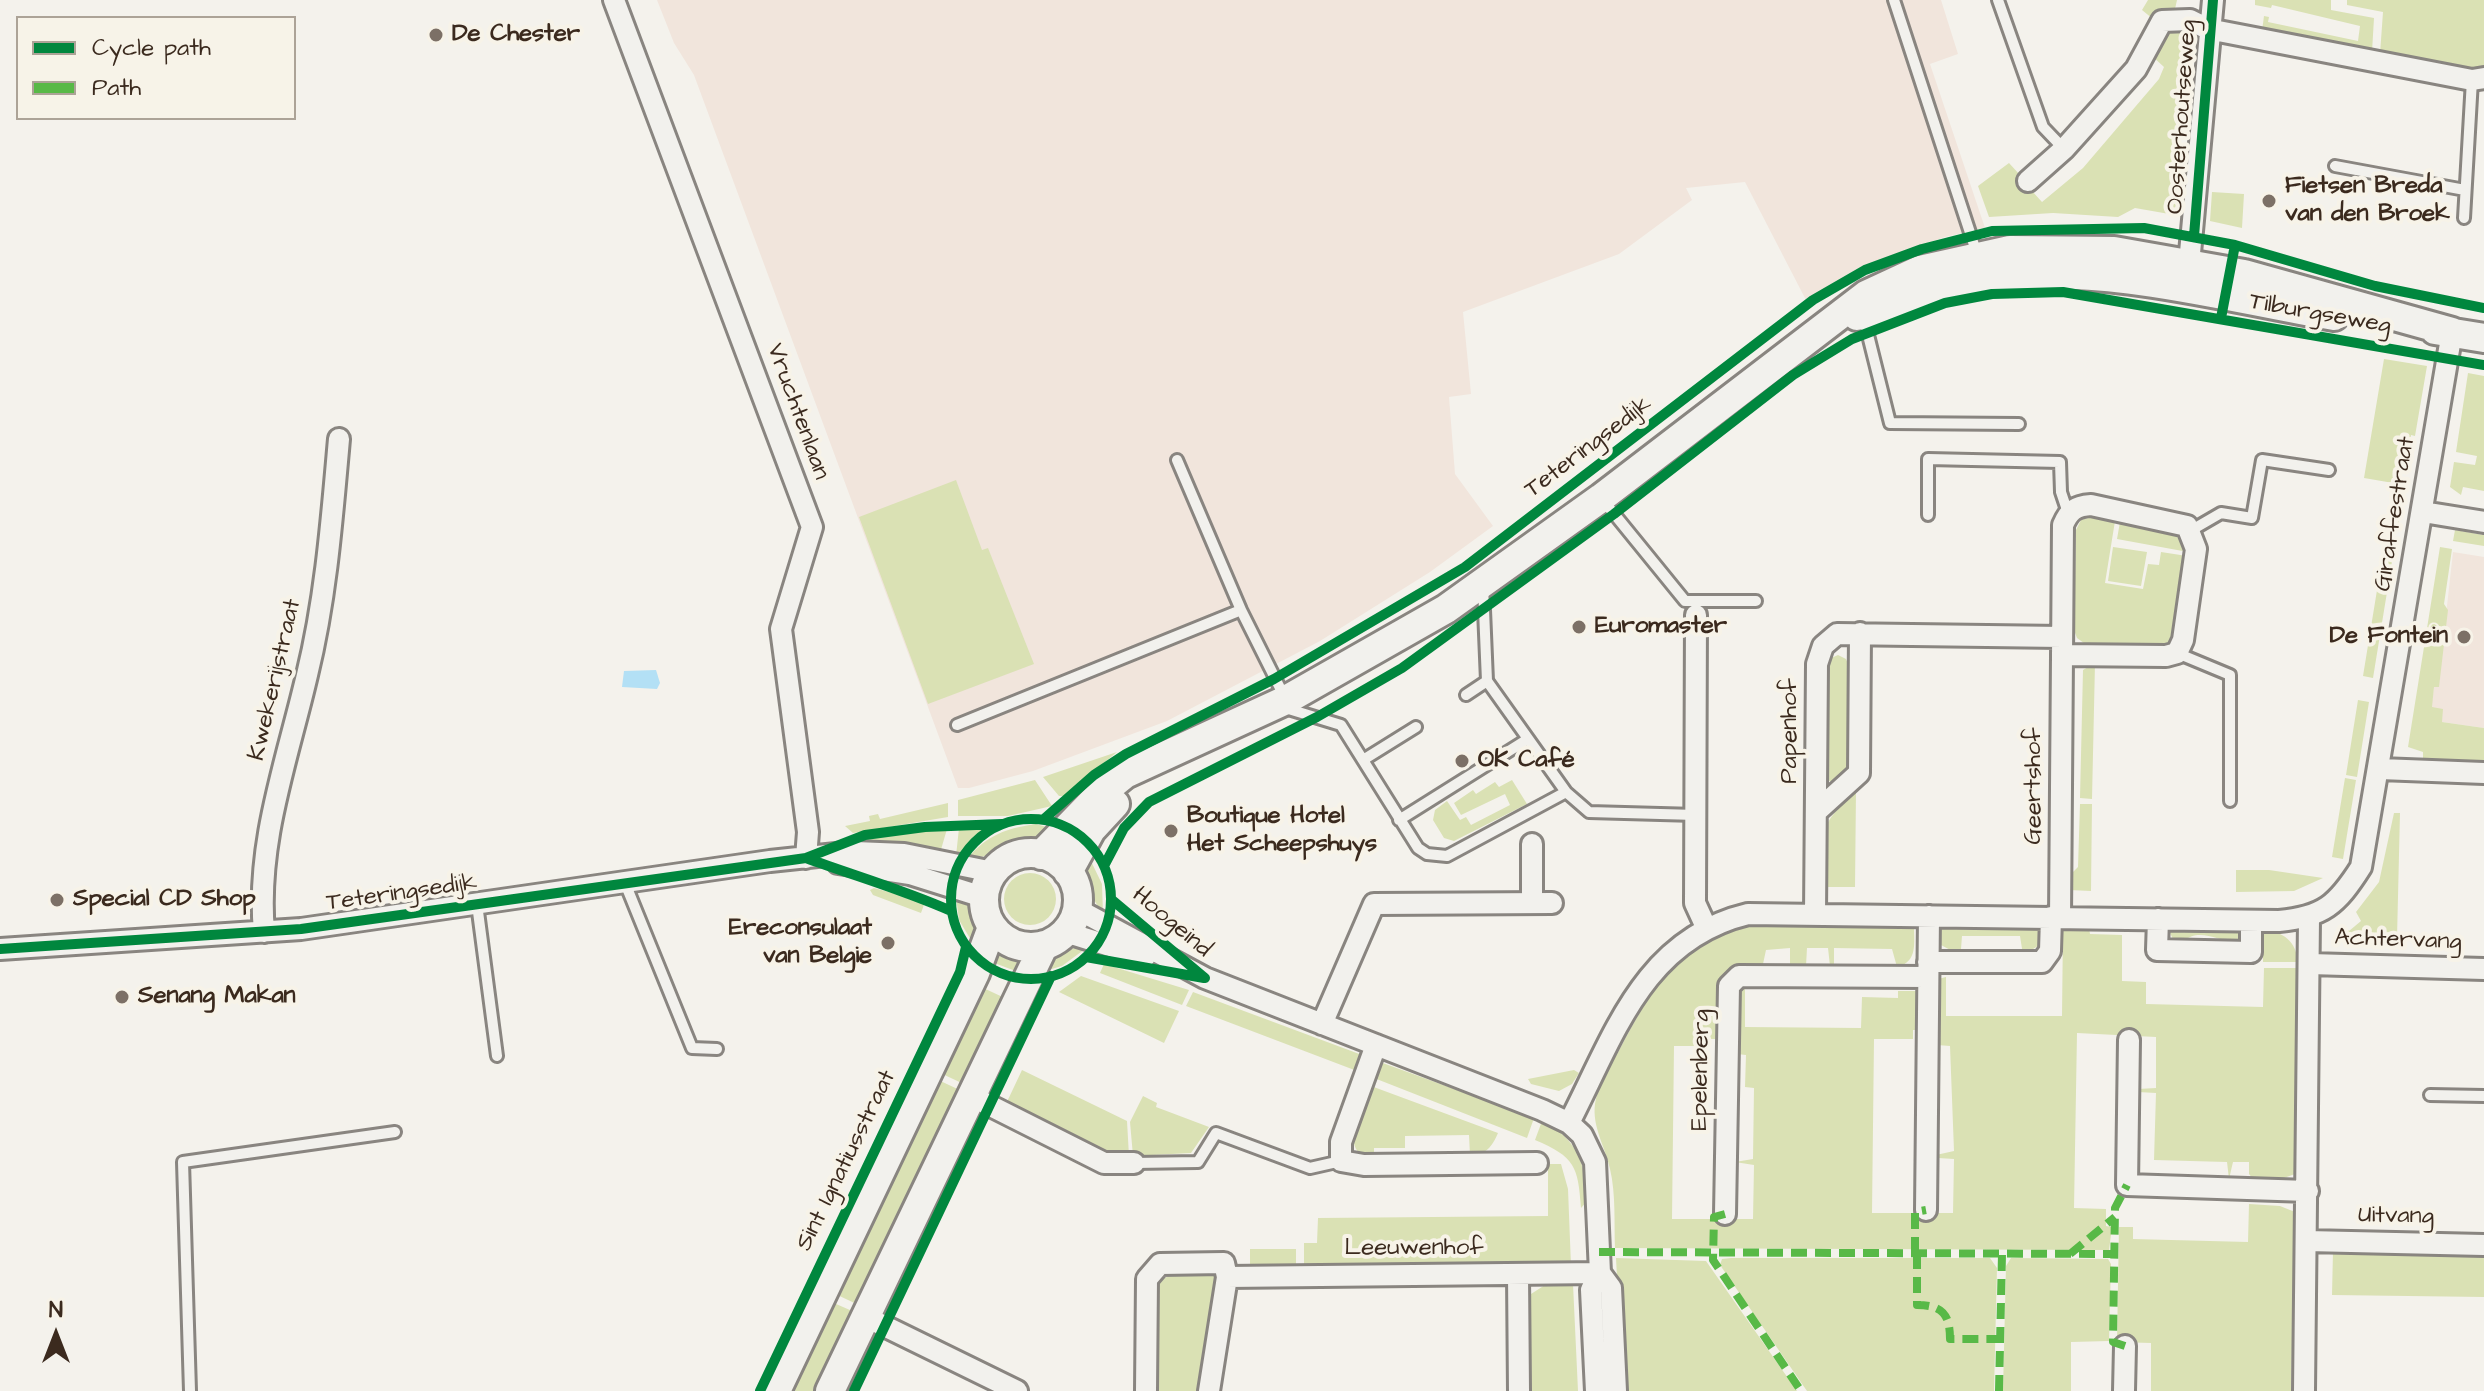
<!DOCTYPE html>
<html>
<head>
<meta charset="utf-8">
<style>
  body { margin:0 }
  #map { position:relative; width:2484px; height:1391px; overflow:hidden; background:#f4f2ec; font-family:"Architects Daughter",sans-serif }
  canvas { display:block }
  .legend { position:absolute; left:16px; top:16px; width:280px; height:104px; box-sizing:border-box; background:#f7f3e8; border:2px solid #aca397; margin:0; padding:10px 14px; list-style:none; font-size:24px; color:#3b2a1e }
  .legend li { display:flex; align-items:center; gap:16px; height:40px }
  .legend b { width:40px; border:2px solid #aca397 }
  .north { position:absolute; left:16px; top:1295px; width:80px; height:80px; -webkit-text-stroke:6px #f7f3e8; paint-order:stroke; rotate:0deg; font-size:22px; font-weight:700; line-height:32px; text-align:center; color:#3b2a1e }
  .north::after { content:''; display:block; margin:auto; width:28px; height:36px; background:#3b2a1e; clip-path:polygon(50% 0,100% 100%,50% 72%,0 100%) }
</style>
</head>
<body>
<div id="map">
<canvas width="2484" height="1391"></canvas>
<ul class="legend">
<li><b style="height:10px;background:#00873e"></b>Cycle path</li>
<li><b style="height:10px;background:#58b947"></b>Path</li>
</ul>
<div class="north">N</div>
</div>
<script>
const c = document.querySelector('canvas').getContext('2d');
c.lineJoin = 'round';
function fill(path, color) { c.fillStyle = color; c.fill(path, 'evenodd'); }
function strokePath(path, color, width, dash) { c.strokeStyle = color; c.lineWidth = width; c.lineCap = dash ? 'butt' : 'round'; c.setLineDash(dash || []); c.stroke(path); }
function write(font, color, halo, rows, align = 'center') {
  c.font = font + ' "Architects Daughter",sans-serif'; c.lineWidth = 8; c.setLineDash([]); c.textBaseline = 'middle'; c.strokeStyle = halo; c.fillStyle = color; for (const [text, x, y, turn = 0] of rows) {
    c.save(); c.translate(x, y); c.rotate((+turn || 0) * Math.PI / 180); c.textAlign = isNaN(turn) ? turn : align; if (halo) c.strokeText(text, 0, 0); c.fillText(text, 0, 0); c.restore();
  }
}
const built = new Path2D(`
  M657,0H1941L1958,54L1930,64L1985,228L1945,237L1887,257L1807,302L1745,182L1686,188L1692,200L1619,254L1463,312L1471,394L1449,397L1455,474L1493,526L1430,572L1320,641L1167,721L1033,771L969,788H958L694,75L674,43Z
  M2453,552L2484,557V728L2442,722L2431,708L2434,687H2438Z`);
const green = new Path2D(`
  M2148,0H2177L2175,9L2153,19L2142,10Z
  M2255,0H2331V10L2374,18L2372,52L2262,31L2264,16L2269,17L2268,22L2358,41L2360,26L2272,5L2271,8L2255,5Z
  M2347,0H2484V68L2470,70L2380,54L2383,12L2347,5Z
  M2187,28L2175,215L2135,208L2118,217L2053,213L1989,217L1978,186L2009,163L2020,175L2015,180L2026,193L2032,191L2042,202L2083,168L2159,79L2164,67L2152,56L2169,29Z
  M2212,192L2244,194L2242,228L2210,221Z
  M2384,359L2427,366L2415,436L2411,435L2408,453H2404L2399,484L2364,478Z
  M2468,373L2484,376V491L2463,487L2461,495L2450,487L2454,462L2475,465L2477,456L2456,452Z
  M956,480L982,550L988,548L1034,664L928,704L859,517Z
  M2394,489L2404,491L2397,533L2387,532Z
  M2092,517L2115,521L2105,583L2143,589L2148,564L2159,565L2161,552L2187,556L2175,631L2167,644L2088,646L2077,638L2074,630L2076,530L2081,520Z
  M2120,522L2177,532L2183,536L2188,552L2117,539Z
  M2455,530L2484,535V546L2453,541Z
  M2386,535L2396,537L2373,678L2363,676Z
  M2113,547L2147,552L2141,586L2108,581Z
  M2440,547L2452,549L2444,604L2448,610L2439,687H2434L2432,707L2443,709L2442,722L2484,728V765L2423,762V752L2408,747Z
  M1838,655L1846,659L1849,666V770L1838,783L1826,780L1825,771V666L1829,659Z
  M2095,663L2092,799L2080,798L2083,670Z
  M2358,700L2369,702L2357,777L2346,775Z
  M1117,752L1064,796H1059L1043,777Z
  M2345,778L2356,780L2343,859L2332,857Z
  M1035,780L1052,806L1008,816H958V800Z
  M1512,780L1527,804L1454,841L1444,838L1433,820L1435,810L1447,801L1460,820L1466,817L1471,825L1510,805L1505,794L1461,815L1454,803L1473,790L1476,794L1495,782L1499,787Z
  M1856,791L1855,887H1823C1824,833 1814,829 1856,791Z
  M948,803V817L853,833L845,826L870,821L869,816L878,814L880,819Z
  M2080,804H2092L2091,891L2069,890V876L2078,867Z
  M2394,813H2400L2397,938L2338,937L2342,924L2349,931L2361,921L2356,912L2379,882Z
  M1036,824L1057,830C1038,840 989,859 968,858C987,835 1007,828 1036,824Z
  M987,827L958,856H956L959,828Z
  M947,829L940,853L865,840L869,837Z
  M1087,853L1102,884L1103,914L1085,886Z
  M2236,870H2269L2323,878L2294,891L2236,892Z
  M1004 899a26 26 0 1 1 52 0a26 26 0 1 1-52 0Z
  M874,888L925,902L921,913L873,895L870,890Z
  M956,897C978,910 980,927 977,950L959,920Z
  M1765,923L1914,925C1914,943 1918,962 1897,967L1892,949L1834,948V964L1830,966L1828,948H1807L1806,966H1790V948L1766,950L1763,964L1730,970L1723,978L1719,1039H1706L1705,1046H1674L1672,1219H1753L1754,1165L1735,1162L1753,1159L1754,1088L1745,1087L1746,1055L1737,1054L1739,988H1745V1027L1861,1028L1862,997L1898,998V991H1916L1919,1030H1913V1039H1874L1872,1213H1953L1954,1159L1938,1158L1936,1155L1954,1151L1950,1046L1937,1045L1938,979L1946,977V1016H2062L2063,928H2089L2090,934L2122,935V981L2146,982V1004L2263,1007L2264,968H2298L2295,1174L2281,1179L2254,1180L2249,1174V1162H2233L2229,1179L2227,1162L2154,1160L2156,1093L2138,1092V1089L2156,1088V1037L2077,1033L2074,1208L2106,1209V1226L2112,1227L2109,1250L1615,1248C1614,1223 1616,1194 1610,1169C1605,1146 1592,1127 1595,1104C1598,1082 1613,1062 1623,1043C1660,976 1683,933 1765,923Z
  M1939,926L2041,927L2038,946L2023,955L2020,936H1962L1961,949L1956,953L1941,945Z
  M2168,929L2240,930V937L2235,942C2218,941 2198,927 2183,942L2174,941Z
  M2263,930C2284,932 2296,941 2298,962H2263Z
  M1074,948L1085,949L1062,966L1038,973L1053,957Z
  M996,949L1027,959L1021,973L989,961Z
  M1104,964L1189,990L1182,1005L1100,973Z
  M1081,976L1179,1011L1164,1043L1059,992Z
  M977,985L1009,1000L968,1086L936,1071Z
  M1193,992L1362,1055L1357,1071L1186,1006Z
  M1380,1062L1534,1118L1527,1138L1374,1078Z
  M1022,1070L1127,1121L1129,1156L1108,1155L1005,1106Z
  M1574,1070L1579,1073L1572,1084L1559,1091L1531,1084L1528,1079Z
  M934,1078L964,1092L863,1307L831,1292Z
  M1371,1086L1498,1133C1492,1147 1486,1155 1470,1155L1469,1135L1405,1136V1148H1374V1155L1358,1152C1344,1132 1362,1106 1371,1086Z
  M1143,1096L1157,1103L1156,1107L1209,1127L1191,1153L1133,1156L1130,1122Z
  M1542,1121C1577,1138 1585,1163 1588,1200L1581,1208C1578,1166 1575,1157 1535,1140Z
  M1548,1164H1561L1568,1189L1571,1266L1304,1268V1243H1317L1318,1218L1548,1216Z
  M2249,1204L2280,1206L2295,1212L2291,1391H2151V1343L2117,1342L2119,1227H2133V1239L2248,1242Z
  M1250,1249H1296V1268H1250Z
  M2333,1251L2484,1255V1297L2332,1295Z
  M1616,1258L1706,1261L1797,1391H1623Z
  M1731,1258H1990L1997,1268L1994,1391H1807L1720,1265L1722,1259Z
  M2011,1258L2108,1259L2111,1264L2109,1341L2071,1342V1391H2003L2006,1266Z
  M1170,1275L1213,1274L1217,1277L1199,1391H1156L1155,1284Z
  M1573,1284L1578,1391H1529L1531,1294L1545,1285Z
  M827,1300L859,1314L822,1391H784Z`);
const water = new Path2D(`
  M656,670L660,683L657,689L622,687L624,671Z`);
const service = new Path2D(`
  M1894,0L1977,254
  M1998,0L2043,127L2064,149
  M2335,166L2465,190
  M2464,218L2472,80
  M1863,315L1890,423L2019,424
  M1177,460L1241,610L1285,698
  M1602,499L1685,601H1756
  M1928,515V459L2060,462L2061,492L2068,513
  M2190,531L2221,513L2252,518L2262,460L2329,470
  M2177,653L2230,675V801
  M1466,695L1487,681
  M1282,707L1341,725L1418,848L1427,854L1447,856L1566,792L1487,681L1483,586
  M957,725L1241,610
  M1363,760L1416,727
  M1566,792L1589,812L1696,815
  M1399,820L1528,739
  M625,883L692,1048L717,1049
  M477,904L497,1056
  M2430,1095L2484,1096
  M1134,1163L1198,1162L1216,1133L1310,1168L1341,1161
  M190,1391L183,1162L395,1132`);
const minor = new Path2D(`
  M614,0L812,527L781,629L808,832L806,858
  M2028,181L2064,149L2136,69L2162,21L2190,20L2208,29L2472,80L2484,78
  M2188,275L2213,0
  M2423,512L2484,522
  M1696,615L1695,903L1706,927
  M2380,769L2484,773
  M1816,812L1859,773L1860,633
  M838,863L910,874L983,897
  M1532,902V844
  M1077,909L1205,978L1542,1110L1569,1123L1582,1135L1595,1162L1600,1273L1591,1290L1596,1391
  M1815,914L1817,664L1823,646L1837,634L2062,637
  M2060,918L2063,525C2069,511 2075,506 2091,505L2187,526L2196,549L2183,640L2177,653L2166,656L2062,655
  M2158,919L2157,950L2251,952V921
  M264,932C256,843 287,761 307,675C326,598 332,518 339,439
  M1065,932L1145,957
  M0,949L301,929L770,861L855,852L904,854L993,872
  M1928,962H2042L2050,951L2051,917
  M2310,964L2484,969
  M1322,1024L1374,904L1552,903
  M2129,1040L2127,1185L2308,1191
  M1376,1045L1341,1142V1161L1364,1165L1537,1163
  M971,1096L1104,1163H1134
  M1569,1123C1614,1036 1643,939 1748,914L2279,921C2323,917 2337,905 2361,867L2452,332
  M1926,1210L1929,916
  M1725,1214L1729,986L1739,976L1928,977
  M2307,1241L2484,1245
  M1600,1273L1611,1288L1616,1391
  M1518,1275L1519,1391
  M1227,1277L1600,1273
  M866,1317L1017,1391
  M1146,1391L1147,1279L1160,1264L1224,1263L1227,1277L1209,1391
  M2124,1391L2125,1346
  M2304,1391L2309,919`);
const secondary = new Path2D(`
  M1857,316C1907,304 1951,282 2003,277C2113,265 2226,298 2334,316
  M2435,330L2484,338
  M984 900a47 47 0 1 1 94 0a47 47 0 1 1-94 0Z
  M1041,855L1099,795L1125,774L1286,700L1446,609L1601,498L1866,295L1920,270L2010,250L2114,251L2244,274L2452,332
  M1068,872L1091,830L1115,804
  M776,1391L975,973L992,927
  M830,1391L1044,945`);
const quiet = new Path2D(`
  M1725,1214L1714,1217L1713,1260L1801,1391
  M1599,1252L2115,1254
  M1915,1253V1212L1926,1210
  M1917,1253V1305C1942,1305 1950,1314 1950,1339H2000
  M2070,1254L2115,1217
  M2125,1346L2113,1342L2115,1208L2127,1185
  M1999,1391L2002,1254`);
const cycleway = new Path2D(`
  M2194,236L2213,0
  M2235,245L2375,286L2484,308
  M1044,819L1094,775L1126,754L1274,679L1465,567L1813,300L1865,270L1922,249L1992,231L2144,228L2235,245L2221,318
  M951 899a80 80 0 1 1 160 0a80 80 0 1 1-160 0Z
  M806,858C855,876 904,890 951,911
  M1104,866L1124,828L1149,802L1317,717L1402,668L1614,514L1793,375L1852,339L1945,303L1992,294L2063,292L2484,365
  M1111,899L1205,978
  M0,949L301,929L806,858L865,835L925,827L1002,824
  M1086,957L1204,978
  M760,1391L931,1033L960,972L966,947
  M854,1391L1051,976`);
const markers = [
  [436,35,8,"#7c7066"],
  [2269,201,8,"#7c7066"],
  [1579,627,8,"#7c7066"],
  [2464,637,8,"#7c7066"],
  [1462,761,8,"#7c7066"],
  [1171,831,8,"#7c7066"],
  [57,900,8,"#7c7066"],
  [888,943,8,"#7c7066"],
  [122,997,8,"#7c7066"]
];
const poiNames = [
  ["De Chester",452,35],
  ["Fietsen Breda",2285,187],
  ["van den Broek",2285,215],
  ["Euromaster",1595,627],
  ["De Fontein",2448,637,"right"],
  ["OK Café",1478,761],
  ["Boutique Hotel",1187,817],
  ["Het Scheepshuys",1187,845],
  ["Special CD Shop",73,900],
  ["Ereconsulaat",872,929,"right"],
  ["van Belgie",872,957,"right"],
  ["Senang Makan",138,997]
];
const streetNames = [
  ["Oosterhoutseweg",2183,117,-86],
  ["Tilburgseweg",2320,315,10],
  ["Vruchtenlaan",797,412,70],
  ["Teteringsedijk",1589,448,-37],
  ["Giraffestraat",2396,514,-81],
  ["Kwekerijstraat",276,680,-77],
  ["Papenhof",1791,731,-90],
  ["Geertshof",2035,786,-90],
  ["Teteringsedijk",402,894,-8],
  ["Hoogeind",1171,923,40],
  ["Achtervang",2398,941,2],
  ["Epelenberg",1702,1070,-89],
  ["Sint Ignatiusstraat",847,1161,-64],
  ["Uitvang",2396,1217,1],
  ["Leeuwenhof",1414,1249]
];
fill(built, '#f1e5dc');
fill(green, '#dae1b4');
fill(water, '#b3e0f5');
strokePath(service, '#898580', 16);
strokePath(minor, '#898580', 26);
strokePath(secondary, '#898580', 34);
strokePath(service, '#f2f1ed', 10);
strokePath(minor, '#f2f1ed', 20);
strokePath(secondary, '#f2f1ed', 28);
strokePath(quiet, '#58b947', 8, [16, 8]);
strokePath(cycleway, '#00873e', 10);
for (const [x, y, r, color] of markers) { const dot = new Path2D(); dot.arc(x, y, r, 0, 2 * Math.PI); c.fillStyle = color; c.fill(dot); strokePath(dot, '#f7f3e8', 3); }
write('bold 24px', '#3b2a1e', '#f7f3e8', poiNames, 'left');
write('24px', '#3b2a1e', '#f7f3e8', streetNames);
</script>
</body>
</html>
